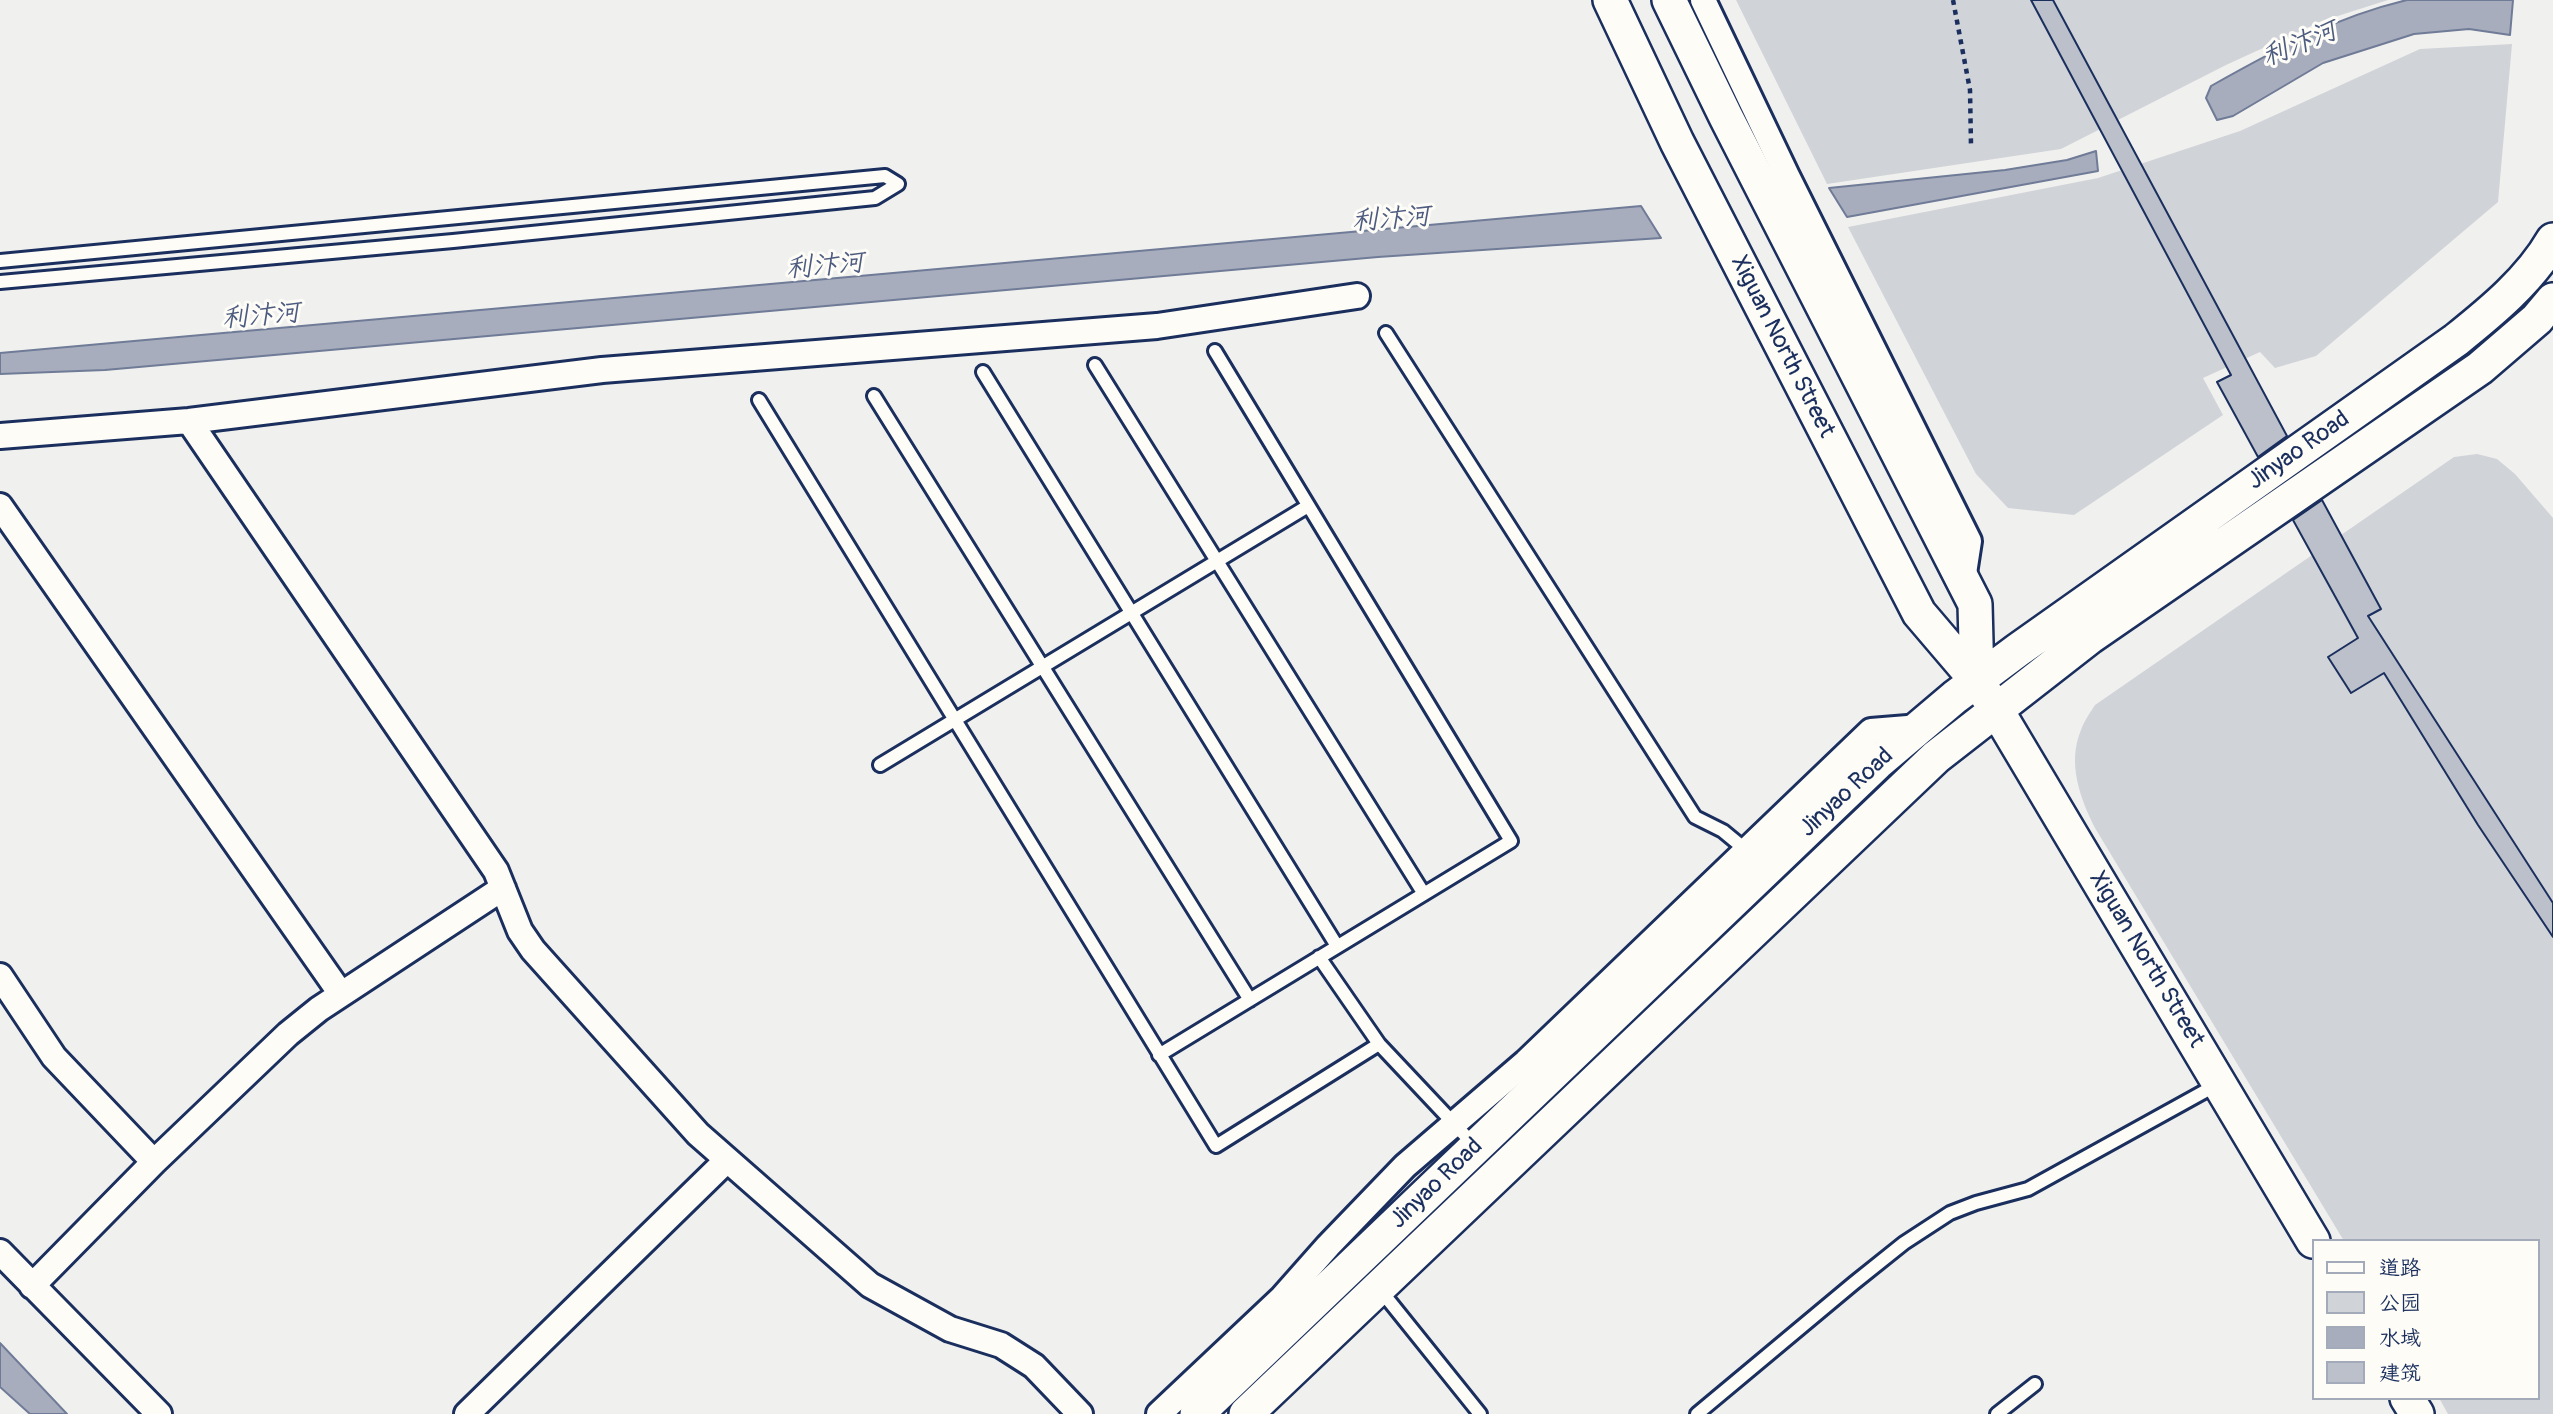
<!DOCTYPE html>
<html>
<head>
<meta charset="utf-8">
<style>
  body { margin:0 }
  #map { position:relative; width:2553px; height:1414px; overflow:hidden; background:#f0f0ee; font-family:Pangolin,"LXGW WenKai TC",sans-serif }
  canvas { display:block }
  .legend { position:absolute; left:2312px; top:1239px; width:228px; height:161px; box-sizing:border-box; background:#fdfcf7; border:2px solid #a3aaba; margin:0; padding:9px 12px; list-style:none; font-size:21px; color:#1b2f5e }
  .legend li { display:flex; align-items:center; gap:14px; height:35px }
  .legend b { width:35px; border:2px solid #a3aaba }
</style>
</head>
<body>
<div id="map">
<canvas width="2553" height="1414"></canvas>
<ul class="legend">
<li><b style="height:9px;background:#fdfcf7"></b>道路</li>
<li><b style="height:19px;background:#d0d3d8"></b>公园</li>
<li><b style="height:19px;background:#a7adbd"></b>水域</li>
<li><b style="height:19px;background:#bbc0ca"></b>建筑</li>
</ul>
</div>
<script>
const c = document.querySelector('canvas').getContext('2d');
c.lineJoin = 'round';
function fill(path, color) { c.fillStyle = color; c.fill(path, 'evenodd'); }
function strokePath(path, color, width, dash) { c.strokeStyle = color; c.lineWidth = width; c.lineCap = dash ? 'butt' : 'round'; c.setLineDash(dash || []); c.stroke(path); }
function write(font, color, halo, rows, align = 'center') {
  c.font = font + ' Pangolin,"LXGW WenKai TC",sans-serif'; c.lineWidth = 6; c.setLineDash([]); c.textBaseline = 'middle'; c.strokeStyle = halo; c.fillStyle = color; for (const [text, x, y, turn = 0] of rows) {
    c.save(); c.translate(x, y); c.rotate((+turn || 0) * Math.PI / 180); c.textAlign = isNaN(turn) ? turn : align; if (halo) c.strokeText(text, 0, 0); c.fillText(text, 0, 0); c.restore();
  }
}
const green = new Path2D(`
  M1736,0H2388L2322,21L2226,65L2061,149L1827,184Z
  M2512,44L2498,202L2316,356L2275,368L2260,352L2203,378L2223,415L2074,515L2008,508L1976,474L1848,227L2098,178L2240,131L2420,49Z
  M2477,454L2497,459L2515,474L2553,518V1414H2448L2439,1398H2537V1241H2344L2095,828C2080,798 2067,763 2081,730C2084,721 2090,713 2095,705L2454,457Z`);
const water = new Path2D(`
  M2407,0H2513L2510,35L2469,29L2414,34L2323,63L2233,116L2217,120L2206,98L2211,86C2275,50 2335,17 2407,0Z
  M2096,151L2098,171L1847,217L1829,188L2005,170L2067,160Z
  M1641,206L1661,238L1378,257L105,370L0,374V353Z
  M0,1343L67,1414H30L0,1387Z`);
const building = new Path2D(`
  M2031,0H2053L2287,436L2258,457L2217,382L2231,375Z
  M2322,500L2381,609L2368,616L2553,903V937L2478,825L2384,673L2351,693L2328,657L2358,638L2293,520Z`);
const path = new Path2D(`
  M1953,0L1970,90L1971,145`);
const lane = new Path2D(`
  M0,261L885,176L898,184L875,198L453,241L0,282
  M1386,333L1695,817L1723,831L1746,850
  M1095,365L1424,894
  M983,372L1337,946
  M874,396L1250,1000
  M759,400L1216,1146L1379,1044L1475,1146
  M880,765L1308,506
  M1319,957L1379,1044
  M1159,1055L1511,841L1215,351
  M1378,1287L1480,1414
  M1697,1414L1854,1283L1904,1243L1950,1213L1976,1203L2028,1189L2218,1084
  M1997,1414L2035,1384`);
const street = new Path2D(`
  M1703,0L1787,176L1969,541L1963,580
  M189,421L496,871L520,931L533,950L698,1134L870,1285L950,1329L1001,1345L1034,1366L1080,1414
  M0,436L189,421L602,370L1157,326L1357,296
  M0,506L341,994
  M0,976L54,1057L154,1162
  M0,1252L159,1414
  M32,1286L154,1162L288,1034L319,1009L503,888
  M467,1414L727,1160
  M1159,1414L1282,1298L1328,1246L1405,1166L1526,1062L1871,731L1920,727`);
const secondary = new Path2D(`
  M1610,0L1677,142L1919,613L1977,681L1996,709L2313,1241
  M1669,0L1726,117L1975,604L1977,681
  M2407,1398L2417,1414
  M1197,1414L1877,763L1955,697L2018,650L2456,340C2491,312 2530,280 2553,240
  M1246,1414L1936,757L2090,637L2480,368L2537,319L2553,300`);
const streetNames = [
  ["Xiguan North Street",1782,347,63],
  ["Jinyao Road",2299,451,-35],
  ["Jinyao Road",1847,793,-43],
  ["Xiguan North Street",2146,960,59],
  ["Jinyao Road",1437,1184,-44]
];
const waterNames = [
  ["利汴河",2300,45,-22],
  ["利汴河",1391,220,-4],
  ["利汴河",825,267,-5],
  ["利汴河",261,317,-5]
];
fill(green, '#d0d3d8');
fill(water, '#a7adbd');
strokePath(water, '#6f7b97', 2);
fill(building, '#bbc0ca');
strokePath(building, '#1b2f5e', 2);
strokePath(lane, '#1b2f5e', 18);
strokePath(street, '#1b2f5e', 30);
strokePath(secondary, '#1b2f5e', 38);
strokePath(path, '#1b2f5e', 4.5, [5, 5]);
strokePath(lane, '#fdfcf7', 12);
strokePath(street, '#fdfcf7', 24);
strokePath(secondary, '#fdfcf7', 33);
write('24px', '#1b2f5e', '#fdfcf7', streetNames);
write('italic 26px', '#4c5b7f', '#fdfcf7', waterNames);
</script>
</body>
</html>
